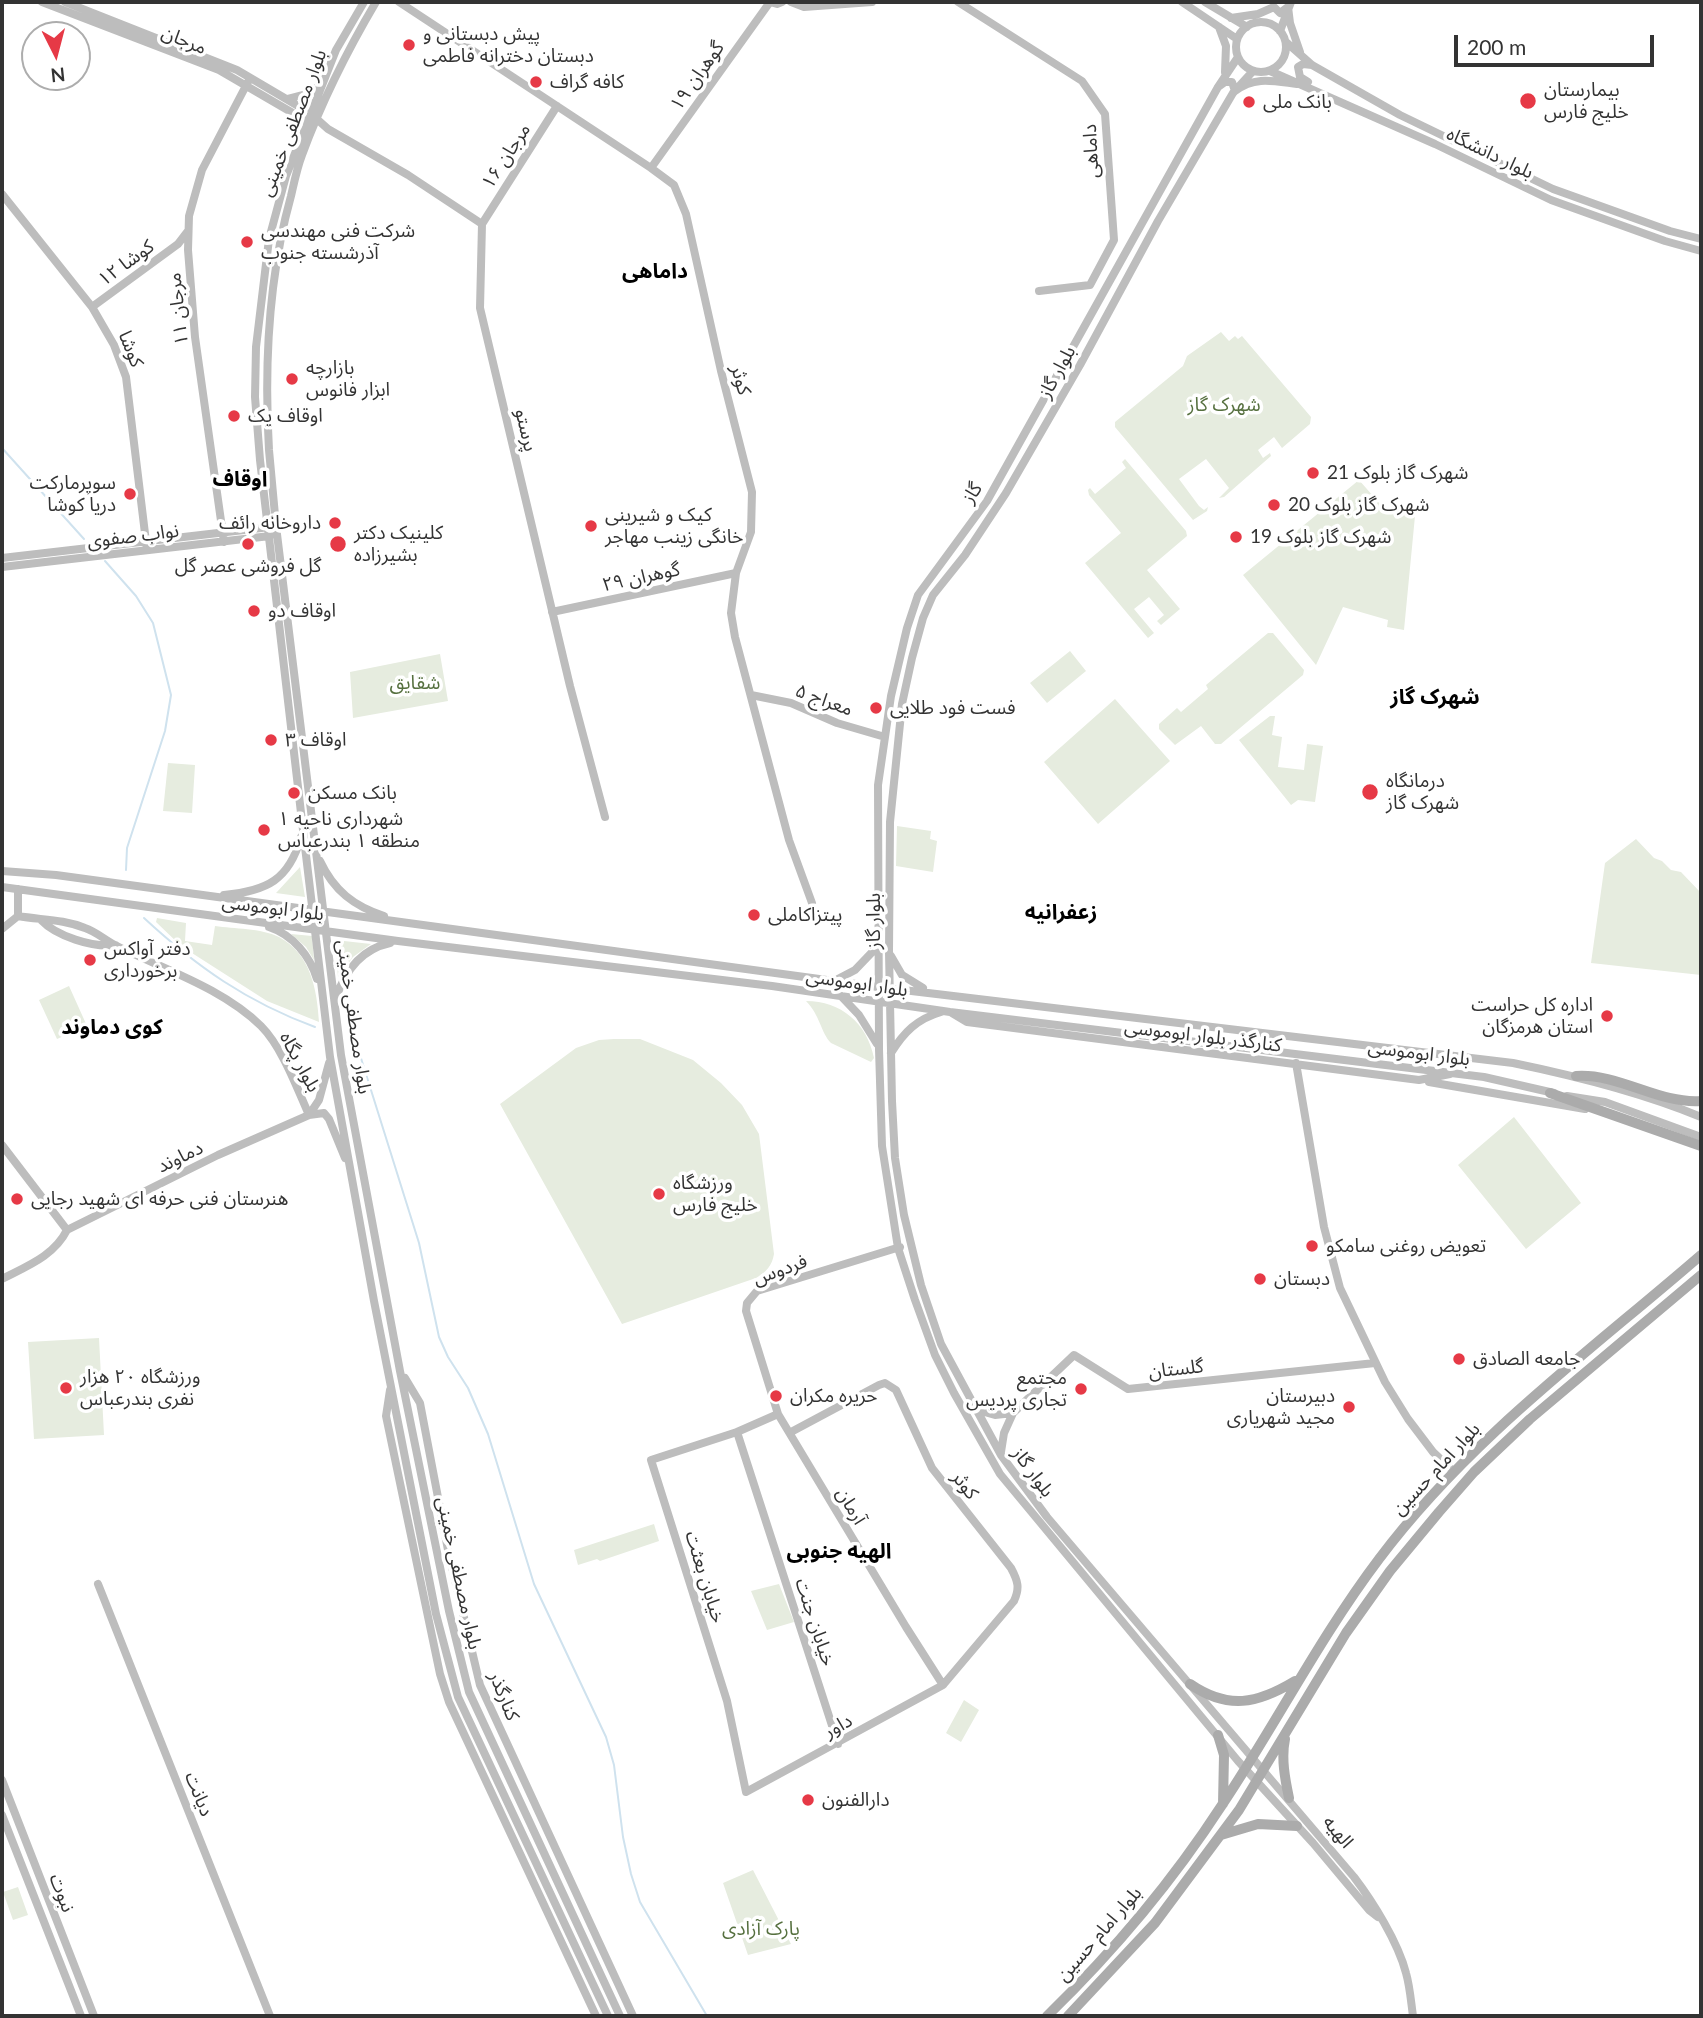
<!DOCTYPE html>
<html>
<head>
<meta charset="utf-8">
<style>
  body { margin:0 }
  #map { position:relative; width:1703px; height:2018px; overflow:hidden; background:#fff; font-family:Lato,sans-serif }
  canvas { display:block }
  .frame { position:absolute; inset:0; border:4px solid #333; pointer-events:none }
  .north { position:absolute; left:21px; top:21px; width:70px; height:70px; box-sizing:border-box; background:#fff; border:2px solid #adadad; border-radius:50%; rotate:174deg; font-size:19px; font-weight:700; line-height:28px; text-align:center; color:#333 }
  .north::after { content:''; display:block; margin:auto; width:24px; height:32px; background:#e63946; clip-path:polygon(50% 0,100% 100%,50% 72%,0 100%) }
  .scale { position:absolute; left:1454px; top:35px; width:200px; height:32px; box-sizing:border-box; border:4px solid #333; border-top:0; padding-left:9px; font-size:21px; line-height:24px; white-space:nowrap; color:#333; -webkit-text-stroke:5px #fff; paint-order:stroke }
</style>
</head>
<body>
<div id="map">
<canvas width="1703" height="2018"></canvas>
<div class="frame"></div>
<div class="north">N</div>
<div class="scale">200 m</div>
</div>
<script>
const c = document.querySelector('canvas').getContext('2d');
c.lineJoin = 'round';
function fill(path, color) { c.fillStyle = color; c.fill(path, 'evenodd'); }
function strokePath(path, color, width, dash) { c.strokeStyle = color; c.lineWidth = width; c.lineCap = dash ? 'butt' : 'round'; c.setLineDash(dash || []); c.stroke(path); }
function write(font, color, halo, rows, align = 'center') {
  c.font = font + ' Lato,"Noto Sans Arabic",sans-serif'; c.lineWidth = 7; c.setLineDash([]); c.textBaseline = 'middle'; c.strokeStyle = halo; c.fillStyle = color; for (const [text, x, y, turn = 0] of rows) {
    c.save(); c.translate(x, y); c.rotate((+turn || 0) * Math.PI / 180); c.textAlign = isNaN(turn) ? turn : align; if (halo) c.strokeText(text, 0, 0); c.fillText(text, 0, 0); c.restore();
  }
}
const green = new Path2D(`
  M1221,332L1229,341L1235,336L1238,339L1242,336L1311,417L1310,424L1282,448L1274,437L1258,450L1263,458L1270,453L1271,456L1224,497L1219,498L1229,488L1206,459L1179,479L1199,506L1204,510L1208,507L1207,511L1193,520L1115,427V422L1183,366L1187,356Z
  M1125,459L1186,531L1187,536L1147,570L1180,609L1161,625L1157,621L1164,615L1149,597L1134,609L1154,633L1148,638L1085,563L1121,533L1089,495L1088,490L1090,488L1095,494L1126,468L1122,462Z
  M1359,480L1388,513L1415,516L1404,630L1387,627L1388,620L1343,607L1316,665L1243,575Z
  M1268,633H1273L1304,670L1303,675L1221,744H1215L1201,726L1175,745L1159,729V724L1177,708L1181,712L1208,689L1206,685Z
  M1070,651L1086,671L1047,703L1030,683Z
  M440,654L448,701L353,718L350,672Z
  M1115,699L1170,761L1098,824L1044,762Z
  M1270,716H1275L1272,735L1282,737L1278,767L1304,770L1307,744L1323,746L1315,802L1298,800L1291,805L1239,740Z
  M168,763L195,765L192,813L163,811Z
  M897,826L931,831L930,839L937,841L933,872L896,866Z
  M1636,839L1654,858L1662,861L1671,870L1681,872L1701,893V975L1591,963L1605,863Z
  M300,867L305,897L276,893Z
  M157,918L186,923L185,941L212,945L215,926C234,929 261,928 279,937C311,954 317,990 319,1022L267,1001L181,946L156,922Z
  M291,934L312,936L314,960L306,947Z
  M335,940L371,944L353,957L338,977Z
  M69,986L87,1026L57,1039L39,1000Z
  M806,1001C841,1001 867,1023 874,1058L871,1062L831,1043C821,1033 820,1015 806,1001Z
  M614,1039H640L693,1060L721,1083L742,1105L759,1134L774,1254C772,1266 766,1272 756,1278L622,1324L500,1104L576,1048L599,1040Z
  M1514,1117L1581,1203L1526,1249L1458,1165Z
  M99,1338L104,1435L34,1439L28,1342Z
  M654,1524L659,1541L600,1561L597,1559L578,1565L574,1550Z
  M779,1584L794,1622L767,1630L751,1591Z
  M964,1700L979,1710L961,1742L946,1733Z
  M753,1870L791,1944L748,1955L723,1883Z
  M18,1887L28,1915L13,1920L3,1892Z`);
const stream = new Path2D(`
  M2,448L84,539
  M105,561L136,596L153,623L171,695L165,731L127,848L126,870
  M144,918C197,967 247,1002 315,1027
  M349,1039L355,1043L360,1055L419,1243L439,1337L448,1357L468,1388L488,1434L534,1584L606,1737L614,1765L623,1837L631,1874L640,1902L707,2016`);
const secondary = new Path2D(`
  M42,2L219,70L310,123
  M65,2L237,70L310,113L328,129L408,175L482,224L480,308L570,686L605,817
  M364,2L336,50L286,176L269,239L256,347L255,397L260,460L303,830L330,1057L374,1301L436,1614L458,1697L608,2016
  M376,2C347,51 322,101 302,155C297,168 294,183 291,196C268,279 264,364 269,450L276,526L341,1055L400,1371L449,1611L469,1692L620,2016
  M399,2L651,168L674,185L686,214L721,371L752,492L751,532L736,573L731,613L735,637L789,840L812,903
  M770,2L777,4L782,2
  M791,2L804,7L872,2
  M958,2L1082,81L1105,114L1114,240L1090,285L1039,291
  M1182,2L1237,39
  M1205,2L1247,27
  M1231,18L1258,14L1274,7L1280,13L1288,7L1290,23L1300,52
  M1236 47a25 25 0 1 1 50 0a25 25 0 1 1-50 0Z
  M1219,27L1226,46L1225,72
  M1280,31L1291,2
  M1286,42L1312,65L1400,115L1553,189L1670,231L1701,239
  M1238,57L1218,87L987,501L918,595L907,628L891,696L878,785L879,1049L882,1146L898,1248L915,1300L935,1355L954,1393L1000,1474L1238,1761L1313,1843L1369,1910L1378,1917
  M1253,71L1233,93L1158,221L1080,365L1006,493L965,555L933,595L923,618L912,658L902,704L890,822L889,952L892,1101L895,1158L904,1215L921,1285L941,1344L1001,1455L1047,1517L1354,1877C1373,1902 1398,1942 1406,1973C1410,1987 1411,2002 1413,2016
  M1270,71L1435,144L1551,200L1665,241L1701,251
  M1308,82L1300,77L1298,67L1303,64L1312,65
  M1218,87L1225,82H1232L1235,91C1255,76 1273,81 1297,84
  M287,99L310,93L319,86
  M651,168L770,2
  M2,194L92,307L114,345L126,377L147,550
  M482,224L557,106
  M92,307L178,244L188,231
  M224,542L195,337L188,250L189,216L202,170L250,78
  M2,558L270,527
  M2,567L270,536
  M552,612L736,573
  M751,695L791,703L837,723L885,737
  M320,861C334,891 354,906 384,916
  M2,871L56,875L878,987L1513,1063C1576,1076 1641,1092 1701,1117
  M2,887L398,941L772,986L950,1012L1484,1077L1554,1093
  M224,895C267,891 289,880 301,837
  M18,916C41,920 63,919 85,928C97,932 106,941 117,946C165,970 222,988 261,1026C282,1047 297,1088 309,1115
  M41,920C56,936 93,948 115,945
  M269,927C293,935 310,956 317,979
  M2,929L18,916V889
  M891,956L902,975L923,988
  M836,980L855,970L878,946
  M841,996L859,1015L877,1044
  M336,998C345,971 362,949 390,943
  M952,1013L967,1022L1419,1080L1450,1074
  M891,1053C904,1032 917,1019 941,1012
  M1296,1063L1324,1227L1340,1288L1385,1382L1408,1419L1433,1452L1453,1471
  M1429,1082L1585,1109
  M1567,1096L1605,1102L1701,1137
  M309,1115L319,1100L329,1063
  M2,1145L67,1230
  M900,1247L757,1291L747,1303L746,1311L778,1414L906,1627L943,1685
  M2,1279C27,1266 54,1256 67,1230L218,1155L309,1115L324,1113L329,1119L345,1158
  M405,1378L420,1403L448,1550L480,1685L633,2016
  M390,1390L386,1416L440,1674L449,1702L596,2016
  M974,1409L995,1415L1013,1413L1004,1433L1001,1452
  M1013,1413L1074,1355L1128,1389L1375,1363
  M778,1414L737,1432L838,1744
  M737,1432L651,1460L727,1701L746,1792L943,1685L1014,1601C1020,1588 1018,1581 1011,1568L932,1468L896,1390L885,1383L879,1385L791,1432
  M98,1584L270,2016
  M2,1780L94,2016
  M2,1815L81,2016`);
const primary = new Path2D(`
  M1576,1076C1619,1073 1658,1104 1701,1101
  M1550,1093L1701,1146
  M1190,1684C1228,1710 1257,1704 1295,1681
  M1218,1735L1224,1755L1223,1804
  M1285,1739C1281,1758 1285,1779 1289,1798
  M1221,1835L1258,1824L1297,1826
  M1047,2016C1113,1952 1172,1882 1222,1805C1276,1724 1320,1637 1379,1559C1469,1439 1589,1352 1701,1255
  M1068,2016L1155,1923L1239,1810L1346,1633L1390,1571L1439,1512L1474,1472L1530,1419L1701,1275`);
const markers = [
  [409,45,7,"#e63946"],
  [536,82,7,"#e63946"],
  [1528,101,9,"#e63946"],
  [1249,102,7,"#e63946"],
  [247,242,7,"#e63946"],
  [292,379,7,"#e63946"],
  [234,416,7,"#e63946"],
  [1313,473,7,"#e63946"],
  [130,494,7,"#e63946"],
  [1274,505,7,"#e63946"],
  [335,523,7,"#e63946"],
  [591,526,7,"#e63946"],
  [1236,537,7,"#e63946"],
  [248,544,7,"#e63946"],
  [338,544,9,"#e63946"],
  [254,611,7,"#e63946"],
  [876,708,7,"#e63946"],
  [271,740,7,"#e63946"],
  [1370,792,9,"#e63946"],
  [294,793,7,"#e63946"],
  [264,830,7,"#e63946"],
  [754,915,7,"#e63946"],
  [90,960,7,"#e63946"],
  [1607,1016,7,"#e63946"],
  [659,1194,7,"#e63946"],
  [17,1199,7,"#e63946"],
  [1312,1246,7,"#e63946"],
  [1260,1279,7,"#e63946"],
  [1459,1359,7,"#e63946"],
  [66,1388,7,"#e63946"],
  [1081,1389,7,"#e63946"],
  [776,1396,7,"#e63946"],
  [1349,1407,7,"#e63946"],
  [808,1800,7,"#e63946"]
];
const poiNames = [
  ["پیش دبستانی و",423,34],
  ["دبستان دخترانه فاطمی",423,56],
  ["کافه گراف",550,82],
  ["بیمارستان",1544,90],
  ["خلیج فارس",1544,112],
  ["بانک ملی",1263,102],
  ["شرکت فنی مهندسی",261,231],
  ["آذرشسته جنوب",261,253],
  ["بازارچه",306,368],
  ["ابزار فانوس",306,390],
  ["اوقاف یک",248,416],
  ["شهرک گاز بلوک 21",1327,473],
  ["سوپرمارکت",116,483,"right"],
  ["دریا کوشا",116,505,"right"],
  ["شهرک گاز بلوک 20",1288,505],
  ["کیک و شیرینی",605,515],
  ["خانگی زینب مهاجر",605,537],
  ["داروخانه رائف",321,523,"right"],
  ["کلینیک دکتر",354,533],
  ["بشیرزاده",354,555],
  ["شهرک گاز بلوک 19",1250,537],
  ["گل فروشی عصر گل",248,566,"center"],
  ["اوقاف دو",268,611],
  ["فست فود طلایی",890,708],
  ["اوقاف ۳",285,740],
  ["درمانگاه",1386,781],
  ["شهرک گاز",1386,803],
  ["بانک مسکن",308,793],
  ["شهرداری ناحیه ۱",278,819],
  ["منطقه ۱ بندرعباس",278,841],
  ["پیتزاکاملی",768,915],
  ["دفتر آواکس",104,949],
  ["برخورداری",104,971],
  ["اداره کل حراست",1593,1005,"right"],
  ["استان هرمزگان",1593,1027,"right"],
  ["ورزشگاه",673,1183],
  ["خلیج فارس",673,1205],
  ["هنرستان فنی حرفه ای شهید رجایی",31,1199],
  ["تعویض روغنی سامکو",1326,1246],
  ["دبستان",1274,1279],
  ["جامعه الصادق",1473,1359],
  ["ورزشگاه ۲۰ هزار",80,1377],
  ["نفری بندرعباس",80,1399],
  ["مجتمع",1067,1378,"right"],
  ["تجاری پردیس",1067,1400,"right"],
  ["حریره مکران",790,1396],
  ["دبیرستان",1335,1396,"right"],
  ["مجید شهریاری",1335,1418,"right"],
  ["دارالفنون",822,1800]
];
const streetNames = [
  ["مرجان",184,40,22],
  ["گوهران ۱۹",697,76,-55],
  ["بلوار مصطفی خمینی",293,123,-69],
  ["داماهی",1091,151,-93],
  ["بلوار دانشگاه",1490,153,26],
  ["مرجان ۱۶",506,156,-57],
  ["کوشا ۱۲",126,263,-36],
  ["مرجان ۱۱",178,309,-96],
  ["کوشا",131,349,68],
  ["بلوار گاز",1057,372,-61],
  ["کوثر",741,380,74],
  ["پرستو",526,430,77],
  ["گاز",972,493,-57],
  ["نواب صفوی",133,536,-7],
  ["گوهران ۲۹",641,577,-12],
  ["معراج ۵",824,700,20],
  ["بلوار ابوموسی",273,908,7],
  ["بلوار گاز",874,921,-90],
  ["بلوار ابوموسی",857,983,8],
  ["بلوار مصطفی خمینی",354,1017,82],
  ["کنارگذر بلوار ابوموسی",1203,1036,7],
  ["بلوار ابوموسی",1419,1053,7],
  ["بلوار پگاه",300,1062,62],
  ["دماوند",180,1157,-26],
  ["فردوس",780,1270,-20],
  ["گلستان",1176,1369,-6],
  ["بلوار امام حسین",1436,1469,-47],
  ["بلوار گاز",1033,1472,54],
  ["کوثر",965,1485,52],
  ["آرمان",851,1506,59],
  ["بلوار مصطفی خمینی",459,1573,78],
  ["خیابان بعثت",705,1577,73],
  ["خیابان جنت",815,1622,72],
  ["کنارگذر",504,1696,68],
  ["داور",838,1726,-29],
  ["دیانت",199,1794,68],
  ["الهیه",1338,1832,50],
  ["نبوت",62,1893,69],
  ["بلوار امام حسین",1099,1934,-49]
];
const parkNames = [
  ["شهرک گاز",1224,405],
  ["شقایق",415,683],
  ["پارک آزادی",761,1929]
];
const neighbourhoodNames = [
  ["داماهی",655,271],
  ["اوقاف",240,479],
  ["شهرک گاز",1435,697],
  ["زعفرانیه",1061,912],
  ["کوی دماوند",112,1027],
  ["الهیه جنوبی",839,1551]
];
fill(green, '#e6ecdf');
strokePath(stream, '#cfe2ee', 2);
strokePath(secondary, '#bdbdbd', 8);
strokePath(primary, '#ababab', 10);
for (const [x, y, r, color] of markers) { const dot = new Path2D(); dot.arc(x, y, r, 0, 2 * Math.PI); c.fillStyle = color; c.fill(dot); strokePath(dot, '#fff', 2.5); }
write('19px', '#333', '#fff', poiNames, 'left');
write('19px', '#333', '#fff', streetNames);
write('19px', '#56703f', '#fff', parkNames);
write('bold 21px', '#000', '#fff', neighbourhoodNames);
</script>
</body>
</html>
